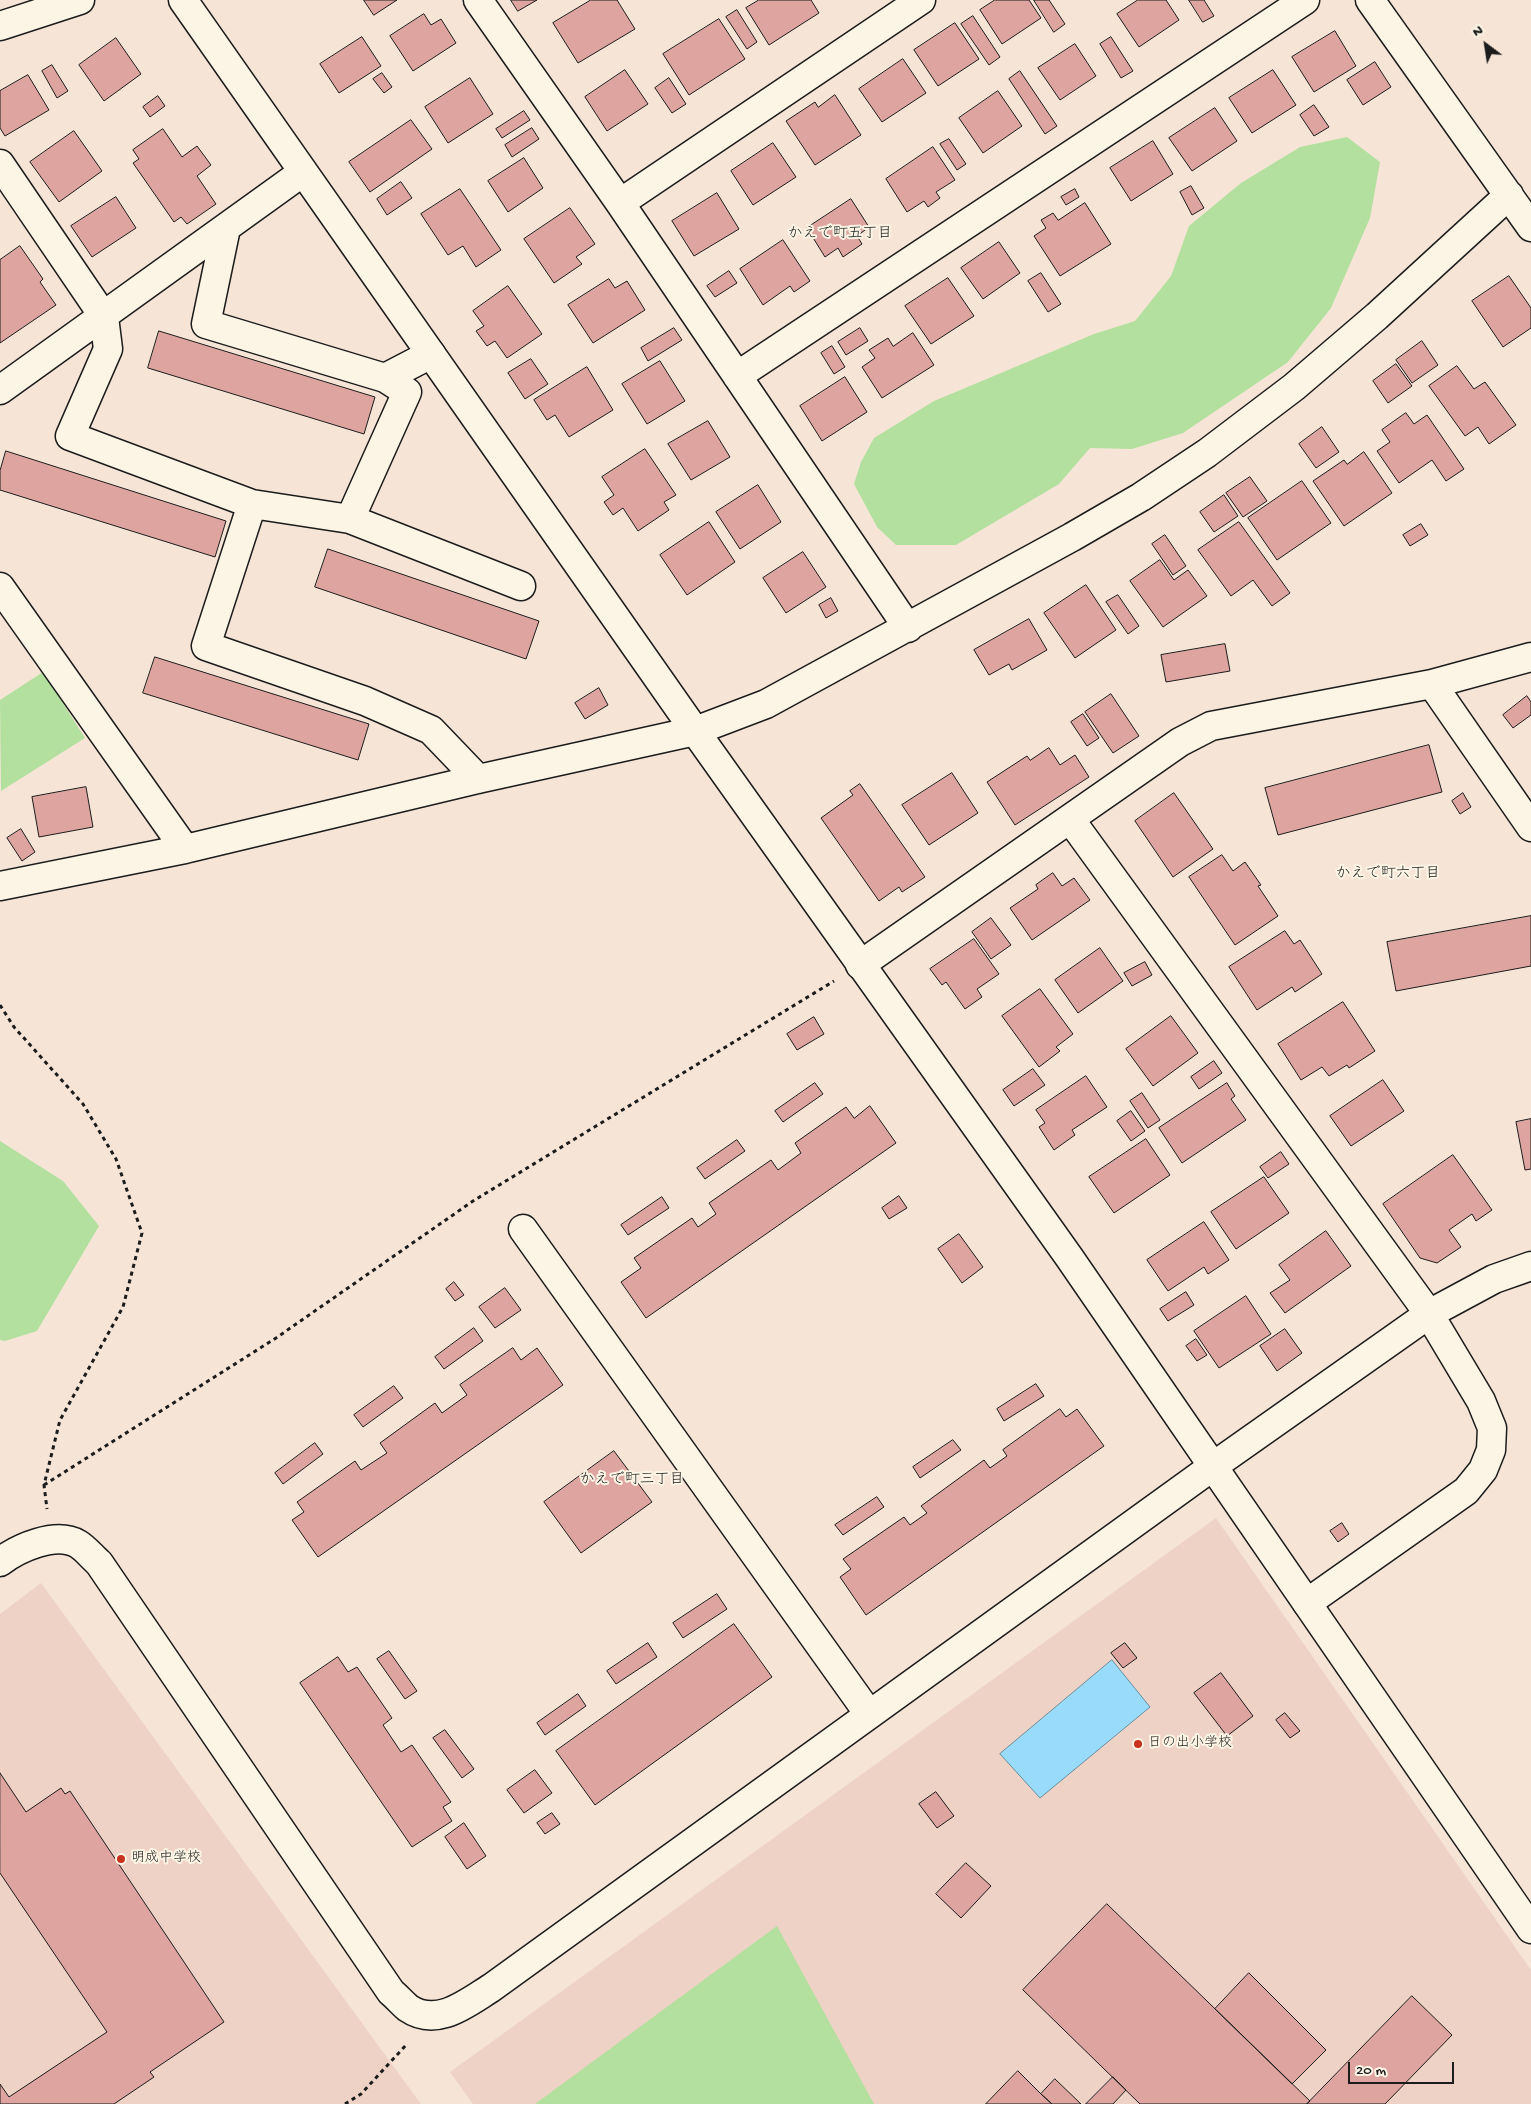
<!DOCTYPE html>
<html>
<head>
<meta charset="utf-8">
<style>
  body { margin:0 }
  #map { position:relative; width:1531px; height:2104px; overflow:hidden; background:#f6e5d7; font-family:"Gochi Hand",sans-serif }
  canvas { display:block }
  .north { position:absolute; left:1461px; top:20px; width:50px; height:50px; -webkit-text-stroke:4px #fcf5e5; paint-order:stroke; rotate:329deg; font-size:14px; font-weight:700; line-height:20px; text-align:center; color:#1c1c1c }
  .north::after { content:''; display:block; margin:auto; width:18px; height:22px; background:#1c1c1c; clip-path:polygon(50% 0,100% 100%,50% 72%,0 100%) }
  .scale { position:absolute; left:1348px; top:2062px; width:106px; height:22px; box-sizing:border-box; border:2px solid #1c1c1c; border-top:0; padding-left:6px; font-size:15px; line-height:18px; white-space:nowrap; color:#1c1c1c; -webkit-text-stroke:4px #fcf5e5; paint-order:stroke }
</style>
</head>
<body>
<div id="map">
<canvas width="1531" height="2104"></canvas>
<div class="north">N</div>
<div class="scale">20 m</div>
</div>
<script>
const c = document.querySelector('canvas').getContext('2d');
c.lineJoin = 'round';
function fill(path, color) { c.fillStyle = color; c.fill(path, 'evenodd'); }
function strokePath(path, color, width, dash) { c.strokeStyle = color; c.lineWidth = width; c.lineCap = dash ? 'butt' : 'round'; c.setLineDash(dash || []); c.stroke(path); }
function write(font, color, halo, rows, align = 'center') {
  c.font = font + ' "Gochi Hand","Klee One",sans-serif'; c.lineWidth = 4; c.setLineDash([]); c.textBaseline = 'middle'; c.strokeStyle = halo; c.fillStyle = color; for (const [text, x, y, turn = 0] of rows) {
    c.save(); c.translate(x, y); c.rotate((+turn || 0) * Math.PI / 180); c.textAlign = isNaN(turn) ? turn : align; if (halo) c.strokeText(text, 0, 0); c.fillText(text, 0, 0); c.restore();
  }
}
const built = new Path2D(`
  M1216,1518L1531,1970V2104H473L450,2072Z
  M41,1583L421,2104H0V1614Z`);
const green = new Path2D(`
  M1347,137L1380,162L1370,218L1331,308L1288,362L1183,433L1132,449L1090,448L1059,484L956,545H896L877,527L854,484L861,462L874,438L934,401L1094,334L1135,321L1171,276L1189,226L1241,183L1300,147Z
  M43,672L85,738L1,791L0,700Z
  M0,1141L63,1181L99,1226L37,1331L5,1341L0,1340Z
  M777,1926L874,2104H535Z`);
const water = new Path2D(`
  M1112,1660L1150,1707L1040,1798L1000,1754Z`);
const building = new Path2D(`
  M364,0H397L374,15Z
  M511,0H537L518,11Z
  M591,0H617L635,29L578,63L553,23Z
  M759,0H811L819,13L769,45L746,8Z
  M995,0H1029L1041,18L1002,44L980,10Z
  M1034,0H1049L1065,24L1054,32Z
  M1138,0H1166L1179,20L1139,47L1117,14Z
  M1189,0H1204L1214,16L1203,22Z
  M737,10L757,42L747,49L726,17Z
  M424,14L431,25L441,19L456,43L413,71L390,36Z
  M973,16L1000,57L989,65L961,24Z
  M719,19L745,59L689,95L663,54Z
  M955,23L979,59L938,86L914,50Z
  M1335,31L1356,66L1314,92L1292,57Z
  M362,37L381,66L339,93L320,64Z
  M1111,37L1133,71L1121,78L1100,44Z
  M116,38L141,74L104,101L79,65Z
  M1075,44L1096,76L1060,100L1038,68Z
  M903,59L926,93L882,122L859,89Z
  M1375,62L1391,87L1363,105L1347,80Z
  M52,65L68,91L57,98L42,71Z
  M625,70L648,104L607,131L585,97Z
  M1273,70L1296,105L1252,133L1229,98Z
  M1020,71L1057,126L1045,134L1009,79Z
  M382,73L392,87L384,93L373,79Z
  M28,75L49,110L5,136L0,128V91Z
  M470,78L493,114L448,143L425,107Z
  M669,78L686,104L672,113L655,88Z
  M998,91L1022,126L983,153L959,118Z
  M835,95L861,135L815,165L786,121L815,102L818,107Z
  M158,96L165,106L150,117L143,107Z
  M1314,105L1329,127L1314,136L1300,115Z
  M1215,108L1237,141L1192,171L1169,138Z
  M524,111L530,120L502,138L496,129Z
  M411,120L432,149L370,192L349,162Z
  M532,128L539,139L512,157L505,145Z
  M163,129L182,157L197,146L211,165L197,176L216,204L187,224L181,217L174,222L133,163L139,159L133,150Z
  M74,131L102,171L59,202L30,162Z
  M949,139L966,164L957,170L940,144Z
  M1153,141L1173,174L1131,201L1110,168Z
  M773,143L796,177L753,205L731,171Z
  M933,147L955,180L936,192L940,198L928,207L924,201L907,212L886,179Z
  M524,158L543,188L508,212L488,181Z
  M401,182L412,198L387,215L377,199Z
  M1191,186L1204,208L1192,215L1180,192Z
  M460,189L501,250L476,267L463,246L448,255L421,214Z
  M1075,189L1079,197L1066,205L1061,197Z
  M717,193L739,229L694,256L672,221Z
  M116,197L136,228L92,257L71,226Z
  M851,199L869,227L857,236L862,244L843,257L838,248L825,257L807,228Z
  M1085,203L1111,244L1060,276L1034,236L1046,228L1041,220L1053,213L1058,220Z
  M570,208L595,244L576,257L582,264L554,283L524,239Z
  M783,240L810,281L794,292L790,286L763,305L740,269Z
  M999,242L1020,273L983,299L961,268Z
  M20,246L43,279L40,282L56,305L0,343V260Z
  M729,271L737,283L715,297L707,286Z
  M1041,273L1061,304L1048,312L1028,281Z
  M1509,276L1531,308V328L1503,347L1472,301Z
  M948,278L974,316L931,344L905,306Z
  M609,279L615,288L627,281L645,310L593,343L568,305Z
  M508,286L542,334L507,358L495,341L487,346L476,331L484,326L473,311Z
  M674,328L682,340L648,361L641,348Z
  M860,328L868,341L846,355L838,342Z
  M159,331L375,397L364,434L148,368Z
  M913,333L934,365L882,398L862,367L875,358L869,350L888,338L893,346Z
  M1422,341L1438,365L1412,383L1396,360Z
  M832,346L845,367L834,374L821,353Z
  M531,359L548,384L525,399L508,373Z
  M660,361L685,401L647,424L622,384Z
  M1396,364L1412,386L1388,403L1373,381Z
  M1457,366L1474,389L1485,382L1516,425L1489,444L1478,427L1465,436L1429,386Z
  M587,367L613,410L569,437L555,415L547,420L534,400Z
  M845,377L867,412L822,441L800,406Z
  M1406,413L1414,424L1427,415L1464,469L1446,481L1432,460L1399,483L1377,451L1390,442L1382,430Z
  M708,421L730,457L691,480L668,444Z
  M1322,427L1339,452L1316,468L1299,444Z
  M645,449L676,495L664,502L669,510L638,531L623,508L613,515L604,502L614,495L602,477Z
  M6,451L226,521L215,557L0,490V471Z
  M1364,452L1392,493L1344,526L1313,481L1344,460L1347,464Z
  M1250,477L1267,501L1243,517L1226,493Z
  M1302,481L1331,523L1277,560L1248,518Z
  M758,485L781,522L740,549L716,512Z
  M1224,495L1238,516L1214,532L1200,512Z
  M709,522L735,562L687,595L660,555Z
  M1239,522L1290,593L1272,606L1253,580L1231,596L1198,550Z
  M1421,524L1428,535L1410,546L1403,535Z
  M1165,535L1186,566L1173,575L1152,544Z
  M328,549L539,621L526,659L315,587Z
  M803,552L826,587L786,613L763,578Z
  M1160,560L1174,580L1188,570L1207,596L1163,627L1130,581Z
  M1086,585L1116,630L1075,658L1044,613Z
  M1118,595L1139,626L1128,634L1106,602Z
  M831,598L838,611L826,618L819,605Z
  M1029,619L1047,650L1012,670L1009,664L989,675L974,650Z
  M1225,644L1230,671L1166,682L1161,655Z
  M155,657L369,724L358,760L143,693Z
  M599,688L608,705L585,719L575,703Z
  M1111,694L1139,736L1113,753L1085,712Z
  M1527,696L1531,702V715L1513,728L1503,715Z
  M1083,714L1099,738L1087,746L1071,722Z
  M1429,745L1442,792L1278,835L1265,788Z
  M1049,748L1060,765L1075,755L1089,777L1015,825L987,782L1027,756L1030,760Z
  M952,773L978,813L929,845L902,805Z
  M860,784L925,877L902,892L899,887L879,901L821,818L853,795L850,791Z
  M86,787L93,827L39,837L32,797Z
  M1174,793L1213,849L1173,877L1135,821Z
  M1463,793L1471,807L1460,814L1452,801Z
  M21,829L35,852L22,861L7,838Z
  M1222,855L1233,871L1245,862L1261,885L1258,886L1278,916L1235,945L1189,877Z
  M1053,873L1062,886L1074,878L1090,900L1032,940L1010,908L1038,889L1036,885Z
  M1531,916V966L1396,991L1387,942Z
  M991,918L1011,945L991,959L972,932Z
  M1285,931L1294,944L1300,940L1322,974L1295,992L1292,987L1257,1010L1229,967Z
  M974,939L999,974L977,989L982,997L965,1009L946,982L942,985L930,969Z
  M1100,948L1123,981L1078,1013L1055,980Z
  M1145,962L1152,975L1132,986L1124,973Z
  M1040,989L1073,1034L1056,1047L1060,1051L1039,1067L1002,1016Z
  M1343,1002L1375,1051L1349,1068L1347,1065L1329,1076L1322,1067L1301,1080L1278,1044Z
  M1171,1016L1198,1053L1153,1086L1126,1049Z
  M814,1017L824,1034L797,1050L787,1034Z
  M1214,1061L1222,1073L1199,1089L1191,1077Z
  M1033,1069L1045,1085L1014,1106L1003,1090Z
  M1086,1076L1107,1107L1072,1130L1075,1135L1054,1150L1039,1127L1045,1123L1036,1110Z
  M1383,1080L1404,1111L1351,1146L1330,1116Z
  M815,1083L823,1094L783,1122L775,1111Z
  M1227,1083L1235,1096L1231,1099L1246,1120L1182,1163L1159,1128Z
  M1142,1093L1160,1120L1148,1128L1130,1101Z
  M870,1106L896,1143L646,1318L621,1282L641,1268L634,1258L692,1218L698,1227L716,1214L709,1203L771,1160L778,1170L801,1153L795,1143L846,1107L854,1118Z
  M1131,1111L1145,1131L1131,1141L1117,1121Z
  M1531,1119V1169L1525,1170L1516,1122Z
  M1146,1139L1170,1175L1114,1213L1089,1177Z
  M737,1140L745,1151L705,1179L697,1168Z
  M1281,1152L1289,1164L1268,1178L1260,1167Z
  M1453,1155L1492,1210L1476,1221L1472,1214L1449,1230L1461,1247L1437,1263L1420,1258L1383,1204Z
  M1264,1177L1289,1213L1236,1249L1211,1212Z
  M899,1196L907,1208L889,1219L882,1208Z
  M662,1197L669,1208L628,1235L621,1225Z
  M1204,1222L1229,1260L1208,1274L1204,1267L1168,1291L1147,1260Z
  M1326,1231L1351,1266L1285,1313L1270,1293L1290,1280L1279,1265Z
  M959,1234L983,1267L962,1283L938,1249Z
  M454,1282L464,1295L455,1301L446,1289Z
  M505,1288L521,1310L495,1328L479,1307Z
  M1186,1292L1194,1305L1168,1321L1160,1309Z
  M1246,1296L1271,1334L1219,1368L1194,1331Z
  M474,1328L483,1341L444,1369L435,1357Z
  M1285,1329L1302,1353L1277,1371L1260,1346Z
  M1196,1339L1207,1355L1197,1361L1186,1346Z
  M513,1348L521,1360L537,1348L563,1385L318,1557L292,1520L304,1512L297,1502L355,1461L361,1470L387,1453L380,1443L435,1403L442,1413L467,1395L460,1385Z
  M1036,1384L1044,1396L1004,1421L997,1409Z
  M394,1386L403,1398L363,1427L354,1415Z
  M1060,1409L1066,1417L1077,1409L1104,1446L866,1615L840,1577L851,1569L843,1559L904,1517L910,1525L927,1513L921,1506L984,1460L990,1468L1007,1456L1003,1450Z
  M953,1440L961,1450L920,1478L913,1467Z
  M315,1443L323,1454L283,1484L275,1473Z
  M614,1451L652,1502L581,1553L544,1502Z
  M877,1497L884,1507L843,1535L835,1525Z
  M1342,1523L1349,1534L1338,1542L1330,1531Z
  M717,1594L727,1609L683,1638L673,1623Z
  M734,1624L772,1677L595,1805L556,1751Z
  M648,1643L657,1657L616,1684L607,1671Z
  M1125,1643L1137,1658L1123,1668L1111,1653Z
  M389,1651L417,1691L405,1699L377,1659Z
  M338,1657L348,1672L357,1667L392,1718L383,1725L401,1752L412,1745L451,1802L443,1807L452,1821L412,1847L300,1683Z
  M1221,1673L1253,1716L1227,1736L1194,1693Z
  M578,1694L586,1706L545,1735L537,1723Z
  M1285,1713L1300,1731L1290,1738L1276,1720Z
  M445,1730L474,1769L462,1778L433,1738Z
  M535,1770L552,1793L524,1813L507,1790Z
  M0,1773L26,1812L61,1788L65,1794L70,1791L224,2022L150,2072L154,2077L114,2104H0V2084L9,2097L107,2032L0,1873Z
  M936,1792L954,1816L937,1828L919,1804Z
  M552,1813L560,1824L545,1834L537,1823Z
  M464,1823L486,1856L467,1869L445,1837Z
  M966,1863L991,1886L961,1918L936,1894Z
  M1107,1904L1310,2101L1307,2104H1140L1023,1990Z
  M1249,1973L1326,2050L1292,2084L1215,2009Z
  M1412,1996L1452,2035L1385,2104H1307Z
  M1018,2071L1041,2094L1052,2104H986Z
  M1113,2077L1126,2090L1113,2104H1086Z
  M1055,2079L1081,2104H1052L1041,2094Z`);
const path = new Path2D(`
  M0,1005L14,1027L83,1104L116,1159L142,1233L123,1307L60,1420L44,1485L47,1509
  M44,1485L276,1338L473,1201L834,981
  M345,2104L361,2094L407,2044`);
const minor = new Path2D(`
  M478,0L620,203L908,628
  M1370,0L1531,227
  M0,164L104,317L108,349L70,436L252,504L206,646L365,701L431,730L478,779
  M620,203L921,0
  M226,228L206,324L385,378L431,354
  M737,376L1305,0
  M385,378L407,392L350,519L521,586
  M0,390L303,172
  M252,504L350,519
  M0,587L185,849L0,886
  M1432,684L1531,827
  M1070,819L1429,1314L1481,1401L1492,1428L1491,1450L1483,1470L1466,1491L1307,1603
  M185,849L478,779L695,731L766,704L1072,537L1141,497L1207,453L1294,387L1377,316L1509,195
  M860,965L1180,742L1211,726L1432,684L1531,657
  M523,1229L869,1714
  M0,1562C18,1548 56,1531 78,1544C85,1548 92,1557 99,1563L391,1992C397,1997 402,2003 408,2008C437,2028 467,2003 491,1988L1212,1467L1429,1314L1494,1279L1531,1266`);
const tertiary = new Path2D(`
  M183,0L695,731L1069,1257L1531,1929
  M0,26L80,0`);
const markers = [
  [1138,1744,5,"#c8321e"],
  [121,1859,5,"#c8321e"]
];
const poiNames = [
  ["日の出小学校",1148,1744],
  ["明成中学校",131,1859]
];
const neighbourhoodNames = [
  ["かえで町五丁目",840,235],
  ["かえで町六丁目",1388,875],
  ["かえで町三丁目",632,1481]
];
fill(built, '#efd2c6');
fill(green, '#b3e09e');
fill(water, '#98dbfa');
strokePath(water, '#668fa1', 1);
fill(building, '#dea4a0');
strokePath(building, '#1c1c1c', 1);
strokePath(minor, '#1c1c1c', 31);
strokePath(tertiary, '#1c1c1c', 31);
strokePath(path, '#1c1c1c', 3, [4, 4]);
strokePath(minor, '#fcf5e5', 28);
strokePath(tertiary, '#fcf5e5', 28);
for (const [x, y, r, color] of markers) { const dot = new Path2D(); dot.arc(x, y, r, 0, 2 * Math.PI); c.fillStyle = color; c.fill(dot); strokePath(dot, '#fcf5e5', 2); }
write('14px', '#1c1c1c', '#fcf5e5', poiNames, 'left');
write('15px', '#1c1c1c', '#fcf5e5', neighbourhoodNames);
</script>
</body>
</html>
